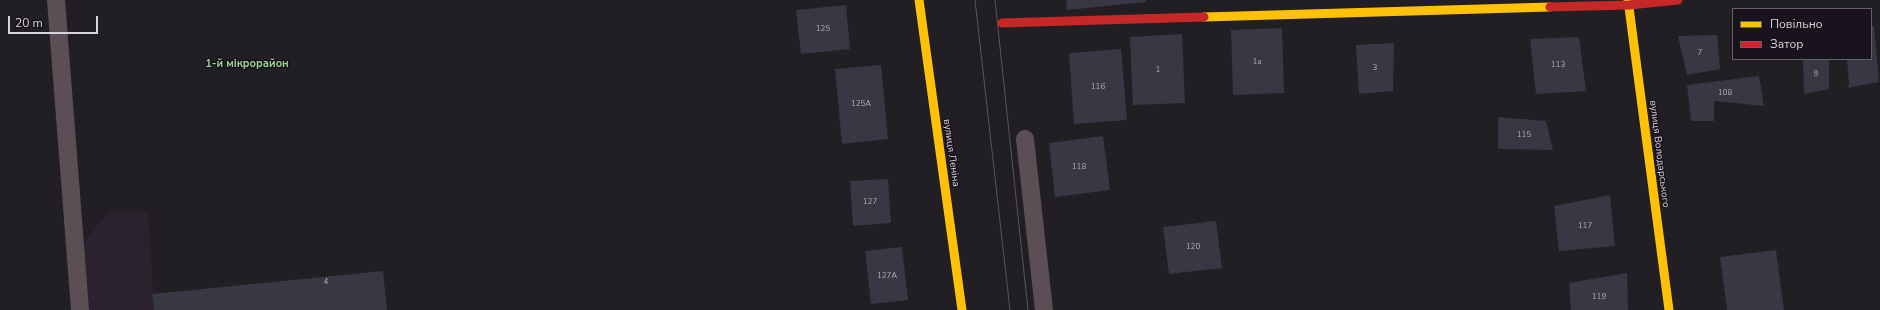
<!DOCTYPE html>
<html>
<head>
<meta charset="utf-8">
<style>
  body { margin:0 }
  #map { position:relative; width:1880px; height:310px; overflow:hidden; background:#211e24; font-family:"Nunito Sans",sans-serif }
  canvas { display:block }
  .legend { position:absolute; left:1732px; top:8px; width:140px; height:52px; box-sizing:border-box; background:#19131d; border:1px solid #656069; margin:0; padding:5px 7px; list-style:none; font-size:12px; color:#d8d4db }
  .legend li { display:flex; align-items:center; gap:8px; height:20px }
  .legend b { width:20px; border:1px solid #656069 }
  .scale { position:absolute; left:8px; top:16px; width:90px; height:18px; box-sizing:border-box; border:2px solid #d8d4db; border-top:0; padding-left:5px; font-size:12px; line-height:14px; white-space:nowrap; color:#d8d4db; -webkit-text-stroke:3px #19131d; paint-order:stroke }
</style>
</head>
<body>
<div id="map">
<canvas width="1880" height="310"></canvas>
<ul class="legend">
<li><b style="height:5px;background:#ffc107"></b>Повільно</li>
<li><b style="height:5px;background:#c62828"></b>Затор</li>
</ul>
<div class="scale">20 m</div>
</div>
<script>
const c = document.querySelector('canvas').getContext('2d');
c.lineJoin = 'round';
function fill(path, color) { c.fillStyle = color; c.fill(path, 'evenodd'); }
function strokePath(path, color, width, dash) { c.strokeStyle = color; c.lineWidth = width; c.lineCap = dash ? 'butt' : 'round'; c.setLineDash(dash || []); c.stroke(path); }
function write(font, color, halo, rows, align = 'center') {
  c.font = font + ' "Nunito Sans",sans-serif'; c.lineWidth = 3; c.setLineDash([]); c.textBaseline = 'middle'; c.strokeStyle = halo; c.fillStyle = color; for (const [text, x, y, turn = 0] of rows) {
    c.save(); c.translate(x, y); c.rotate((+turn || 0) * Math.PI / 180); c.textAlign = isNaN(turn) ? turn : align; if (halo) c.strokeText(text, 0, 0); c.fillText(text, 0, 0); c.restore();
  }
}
const built = new Path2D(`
  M148,211L154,310H89L82,245L108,212Z`);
const building = new Path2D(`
  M1066,0H1146V2L1067,10Z
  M846,5L850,49L801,54L796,10Z
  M1871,26H1874L1879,82L1847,88L1849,84L1847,59H1871Z
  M1282,28L1284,93L1233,95L1231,30Z
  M1182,34L1185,103L1133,105L1130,37Z
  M1717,35L1720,69L1687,75L1678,36Z
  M1579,37L1586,91L1536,94L1530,39Z
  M1394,43L1393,91L1359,94L1356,45Z
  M1121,49L1127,120L1074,124L1069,53Z
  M1803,59H1829V89L1804,94Z
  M881,65L888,139L842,144L835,69Z
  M1759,76L1764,106L1714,101V121H1691L1687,85Z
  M1498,117L1546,121L1553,150L1498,149Z
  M1103,136L1110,190L1055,197L1049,143Z
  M888,179L891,223L853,226L850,181Z
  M1610,195L1615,246L1559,251L1554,206Z
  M1216,221L1222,268L1169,274L1163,227Z
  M902,247L908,300L871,304L865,251Z
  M1776,250L1784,310H1727L1720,257Z
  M383,271L387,310H154L152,294Z
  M1627,273L1628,310H1571L1569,283Z`);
const lane = new Path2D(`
  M56,0L80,310
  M1025,139L1044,310`);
const slow = new Path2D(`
  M919,0L962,310
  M1628,0L1669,310
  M1204,17L1550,7`);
const jam = new Path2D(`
  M1550,7L1629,5L1678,0
  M1002,23L1204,17`);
const tram = new Path2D(`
  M975,0L1010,310
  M995,0L1028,310`);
const numberNames = [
  ["125",823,29],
  ["7",1700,53],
  ["1а",1257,62],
  ["113",1558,65],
  ["3",1375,68],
  ["1",1158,70],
  ["9",1816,74],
  ["116",1098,87],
  ["108",1725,93],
  ["125А",861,104],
  ["115",1524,135],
  ["118",1079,167],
  ["127",870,202],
  ["117",1585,226],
  ["120",1193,247],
  ["127А",887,276],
  ["4",326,282],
  ["119",1599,297]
];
const streetNames = [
  ["вулиця Леніна",951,153,82],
  ["вулиця Володарського",1659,154,83]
];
const neighbourhoodNames = [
  ["1-й мікрорайон",247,64]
];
fill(built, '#2b2230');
fill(building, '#383744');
strokePath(lane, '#5b4e55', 18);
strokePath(slow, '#ffc107', 9);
strokePath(jam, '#c62828', 9);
strokePath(tram, '#5e555b', 1);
write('8px', '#b0adb5', null, numberNames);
write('10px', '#d8d4db', '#19131d', streetNames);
write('bold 11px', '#99cf93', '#19131d', neighbourhoodNames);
</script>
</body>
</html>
